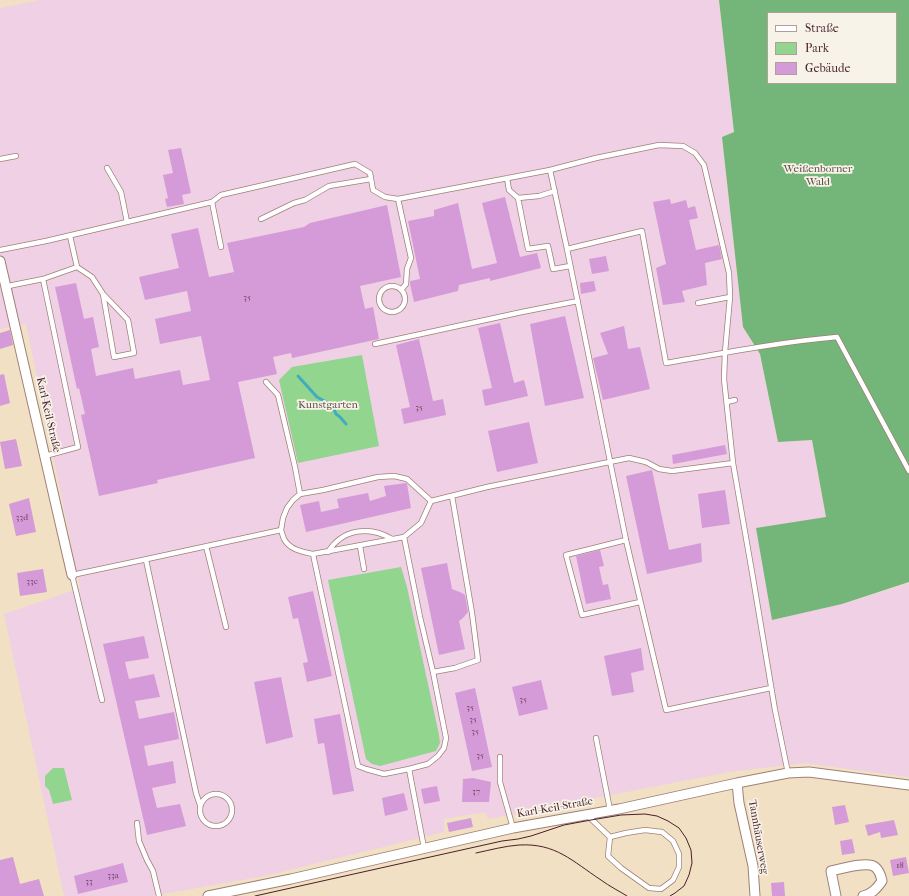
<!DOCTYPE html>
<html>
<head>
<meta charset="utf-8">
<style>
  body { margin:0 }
  #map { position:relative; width:909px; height:896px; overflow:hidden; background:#f1e0c3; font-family:"IM FELL French Canon",serif }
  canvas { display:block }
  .legend { position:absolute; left:767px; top:12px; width:130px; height:72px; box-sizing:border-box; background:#f7f3e8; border:1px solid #b29e9c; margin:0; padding:5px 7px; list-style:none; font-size:12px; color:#4a1f2b }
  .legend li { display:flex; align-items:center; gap:8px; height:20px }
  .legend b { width:20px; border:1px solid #b29e9c }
</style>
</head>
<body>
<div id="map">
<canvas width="909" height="896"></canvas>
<ul class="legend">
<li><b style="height:5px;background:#fff"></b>Straße</li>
<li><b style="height:11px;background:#91d58e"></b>Park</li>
<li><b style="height:11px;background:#d49bd8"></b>Gebäude</li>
</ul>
</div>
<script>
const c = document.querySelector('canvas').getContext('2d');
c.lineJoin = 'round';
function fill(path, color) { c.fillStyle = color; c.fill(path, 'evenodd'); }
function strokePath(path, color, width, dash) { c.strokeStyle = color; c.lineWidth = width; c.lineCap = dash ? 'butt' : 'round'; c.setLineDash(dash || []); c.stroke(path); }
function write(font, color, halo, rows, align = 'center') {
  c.font = font + ' "IM FELL French Canon",serif'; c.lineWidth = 3.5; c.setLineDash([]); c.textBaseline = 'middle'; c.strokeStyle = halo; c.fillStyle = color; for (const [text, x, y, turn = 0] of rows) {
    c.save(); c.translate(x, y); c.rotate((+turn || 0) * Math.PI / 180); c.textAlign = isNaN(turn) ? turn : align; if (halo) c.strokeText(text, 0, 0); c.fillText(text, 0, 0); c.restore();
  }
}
const built = new Path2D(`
  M40,0H719L734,132L722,137L743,327L760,354L778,442L812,440L826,517L772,620L842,604L909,583V777L804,763L729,772L488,819L485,812L444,819V832L265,876L152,896H64L4,614L80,588L26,324L0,329V8Z`);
const green = new Path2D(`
  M362,355L379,446L298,463L279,380L292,367Z
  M401,567L407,587L439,735L440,743L436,751L380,766L372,764L366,759L328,580Z
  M53,768H64L72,800L53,804L49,790L45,786V776Z`);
const forest = new Path2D(`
  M719,0H909V582L842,604L772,620L756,528L826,517L812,440L778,442L760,354L743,327L722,137L734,132ZM768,13H896V83H768Z`);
const stream = new Path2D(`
  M298,376L317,397L326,402L334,409L336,414L340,417L346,424`);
const building = new Path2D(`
  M181,148L191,193L182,195L184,204L167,207L165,199L168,198L163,175L173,173L168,150Z
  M505,197L520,257L537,253L541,268L490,281V278L459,285L458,291L414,302L410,284V281L420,279L408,221L434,216V210L458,203L472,269L497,263L482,203Z
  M670,199L671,204L686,200L688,208L695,206L698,218L689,220L696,250L719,245L722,259L705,263L707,285L682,291L685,302L663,305L656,268L666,264L653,202Z
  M387,205L401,277L360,286L365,309L373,307L379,339L292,358L291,353L273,357L277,374L238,382L255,458L157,480L158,483L99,496L81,415L85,414L79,388L77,389L55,287L76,283L84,319L93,317L99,347L91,349L96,376L133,368L135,379L180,370L183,385L210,380L201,336L160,344L155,319L191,311L187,291L145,300L139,277L179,268L171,234L198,228L209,277L234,272L227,243L304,227L310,223Z
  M606,256L609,271L592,274L589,259Z
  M594,281L596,291L581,294L580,283Z
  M565,316L584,398L545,406L530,324Z
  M500,323L514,383L524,380L528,396L485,406L482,390L492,388L478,328Z
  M624,326L628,349L640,347L650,389L603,400L593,358L608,354L600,333Z
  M10,330L13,345L0,349V333Z
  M419,339L433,401L443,399L446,415L404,424L401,409L410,407L396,345Z
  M4,374L10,403L0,406V375Z
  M529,422L538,463L497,472L488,431Z
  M16,439L22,466L5,469L0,442Z
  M725,445L727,454L673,464L672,455Z
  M652,470L669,550L701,543L702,562L647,574L626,476Z
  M406,483L407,484L411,508L306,532L300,505L319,501L321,512L339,508L337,499L368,493L370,501L386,496L384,486Z
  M725,490L730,524L702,528L698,494Z
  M29,498L36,532L16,536L9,504Z
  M600,550L604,566L599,567L603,585L608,584L611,599L586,604L576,556Z
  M447,563L452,589L462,593L465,595L468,612L463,618L459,621L465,649L439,655L421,568Z
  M43,569L47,592L20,596L17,573Z
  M313,591L332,676L307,682L303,663L308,662L298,618L293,619L288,597Z
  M144,636L149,658L125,662L129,679L154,674L160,697L135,701L139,719L174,712L179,739L144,746L148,766L173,761L176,783L152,788L157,808L180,804L186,826L147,835L103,644Z
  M641,648L644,670L631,673L634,692L612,696L604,656Z
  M281,677L293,737L266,744L254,682Z
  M541,680L548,709L519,716L512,687Z
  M475,688L492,767L472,771L455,693Z
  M340,714L354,791L333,795L324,743L318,744L314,719Z
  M473,778L491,782L489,802H462L463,779Z
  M437,786L440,801L424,804L421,789Z
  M404,793L408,810L385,816L382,798Z
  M845,805L849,822L835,825L832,807Z
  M471,818L473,827L449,832L447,823Z
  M894,820L898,835L881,838L880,832L868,836L865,825Z
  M852,839L855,853L842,855L840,841Z
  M13,857L20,884L39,879L44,896H0V860Z
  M906,857L909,873L893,876L890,860Z
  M123,863L128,882L78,894L74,876Z
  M784,882L785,896H772L771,883Z`);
const service = new Path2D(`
  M0,159L16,156
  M107,168L121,192L127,222
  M550,170L596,158L659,145L683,146L695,153L704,165L729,273L730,297L725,352L724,379L733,463L753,578L775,710L788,773
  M507,178L509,190L518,198L539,196L555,191
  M518,198L528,249L548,246L553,269L570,266
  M398,199L411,258L407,269L406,284L401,290
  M212,202L221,247
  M261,219L294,203L305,200L329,186L371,179
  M567,249L626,540L666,710L771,688
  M0,250L46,241L212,202L221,195L355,164L370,173L373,190L385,197L398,199L550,170L567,249L642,231L666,363C723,353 780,342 837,337L909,471
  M77,267L92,277L103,294L128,320L134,353L114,357L103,294
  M43,279L78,447L45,456
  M379 299a13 13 0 1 1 26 0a13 13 0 1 1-26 0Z
  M6,287L13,285L43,279L77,267L70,236
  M698,303L730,297
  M375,344L522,312L578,301
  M266,382L278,395L295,467L300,494
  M727,402L735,400
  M431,501L487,487L629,458L646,462L659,469L672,471L733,463
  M281,530L283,518L287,508L293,500L300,494L323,490L378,477L394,476L407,479L431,501
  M626,540L566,555L582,615L640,602
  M206,546L226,627
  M360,546L364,569
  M328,552C343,528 370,526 392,539
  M313,554L358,766L366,769L384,774L409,769L428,764L438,756L444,748L446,738L433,672L420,617L404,537
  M146,560L196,793L200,805
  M433,672L455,668L478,660L472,613L452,496
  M102,700L72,575L138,561L281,530C282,533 283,537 284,539C290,550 303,552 313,554L404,537L421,523L431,501
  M596,738L610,810
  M500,757V782L513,828
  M409,769L424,848
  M200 810a16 16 0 1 1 32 0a16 16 0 1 1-32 0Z
  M587,815L610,837
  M137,823L139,841L147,860L153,871L159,896
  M645,830L662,832L673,841L679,854V867L673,880L661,889L649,888L621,868L608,856L610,837L626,833Z`);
const minor = new Path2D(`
  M0,261L72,575
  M737,783L739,803L753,866L755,896
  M208,896L291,879L513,828L619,809L737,783L788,773L809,772L909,785
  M836,896L831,871C841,869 867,861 875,867C879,870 881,876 882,881C877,888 872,894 863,896`);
const tram = new Path2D(`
  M476,853C490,850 505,846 519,845C556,843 572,861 601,880C609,886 619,891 627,896
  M255,896L502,841L518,839L531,836L564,825L591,820L621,815L645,814L657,816L668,821L679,828L686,838L691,850L692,863L689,875L684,886L675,893L670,896`);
const numberNames = [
  ["35",247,298],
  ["35",419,408],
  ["33d",22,518],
  ["33c",32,582],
  ["35",523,700],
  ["35",470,708],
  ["35",473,720],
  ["35",475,732],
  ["35",480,756],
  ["37",476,792],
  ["18",900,866],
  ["33a",113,876],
  ["33",89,882]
];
const parkNames = [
  ["Weißenborner",818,169],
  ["Wald",818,182],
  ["Kunstgarten",328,405]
];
const streetNames = [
  ["Karl-Keil-Straße",48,415,77],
  ["Karl-Keil-Straße",555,808,-10],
  ["Tannhäuserweg",758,837,80]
];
fill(built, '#f0d0e4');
fill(green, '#91d58e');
fill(forest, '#74b679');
strokePath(stream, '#41acc0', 3);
fill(building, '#d49bd8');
strokePath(service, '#9e8077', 6);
strokePath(minor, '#9e8077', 11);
strokePath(service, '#fff', 4.5);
strokePath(minor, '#fff', 9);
strokePath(tram, '#4a1f2b', 1);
write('9px', '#6c3e56', null, numberNames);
write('11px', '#5c4c44', '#f7f3e8', parkNames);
write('11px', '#4a1f2b', '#f7f3e8', streetNames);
</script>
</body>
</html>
